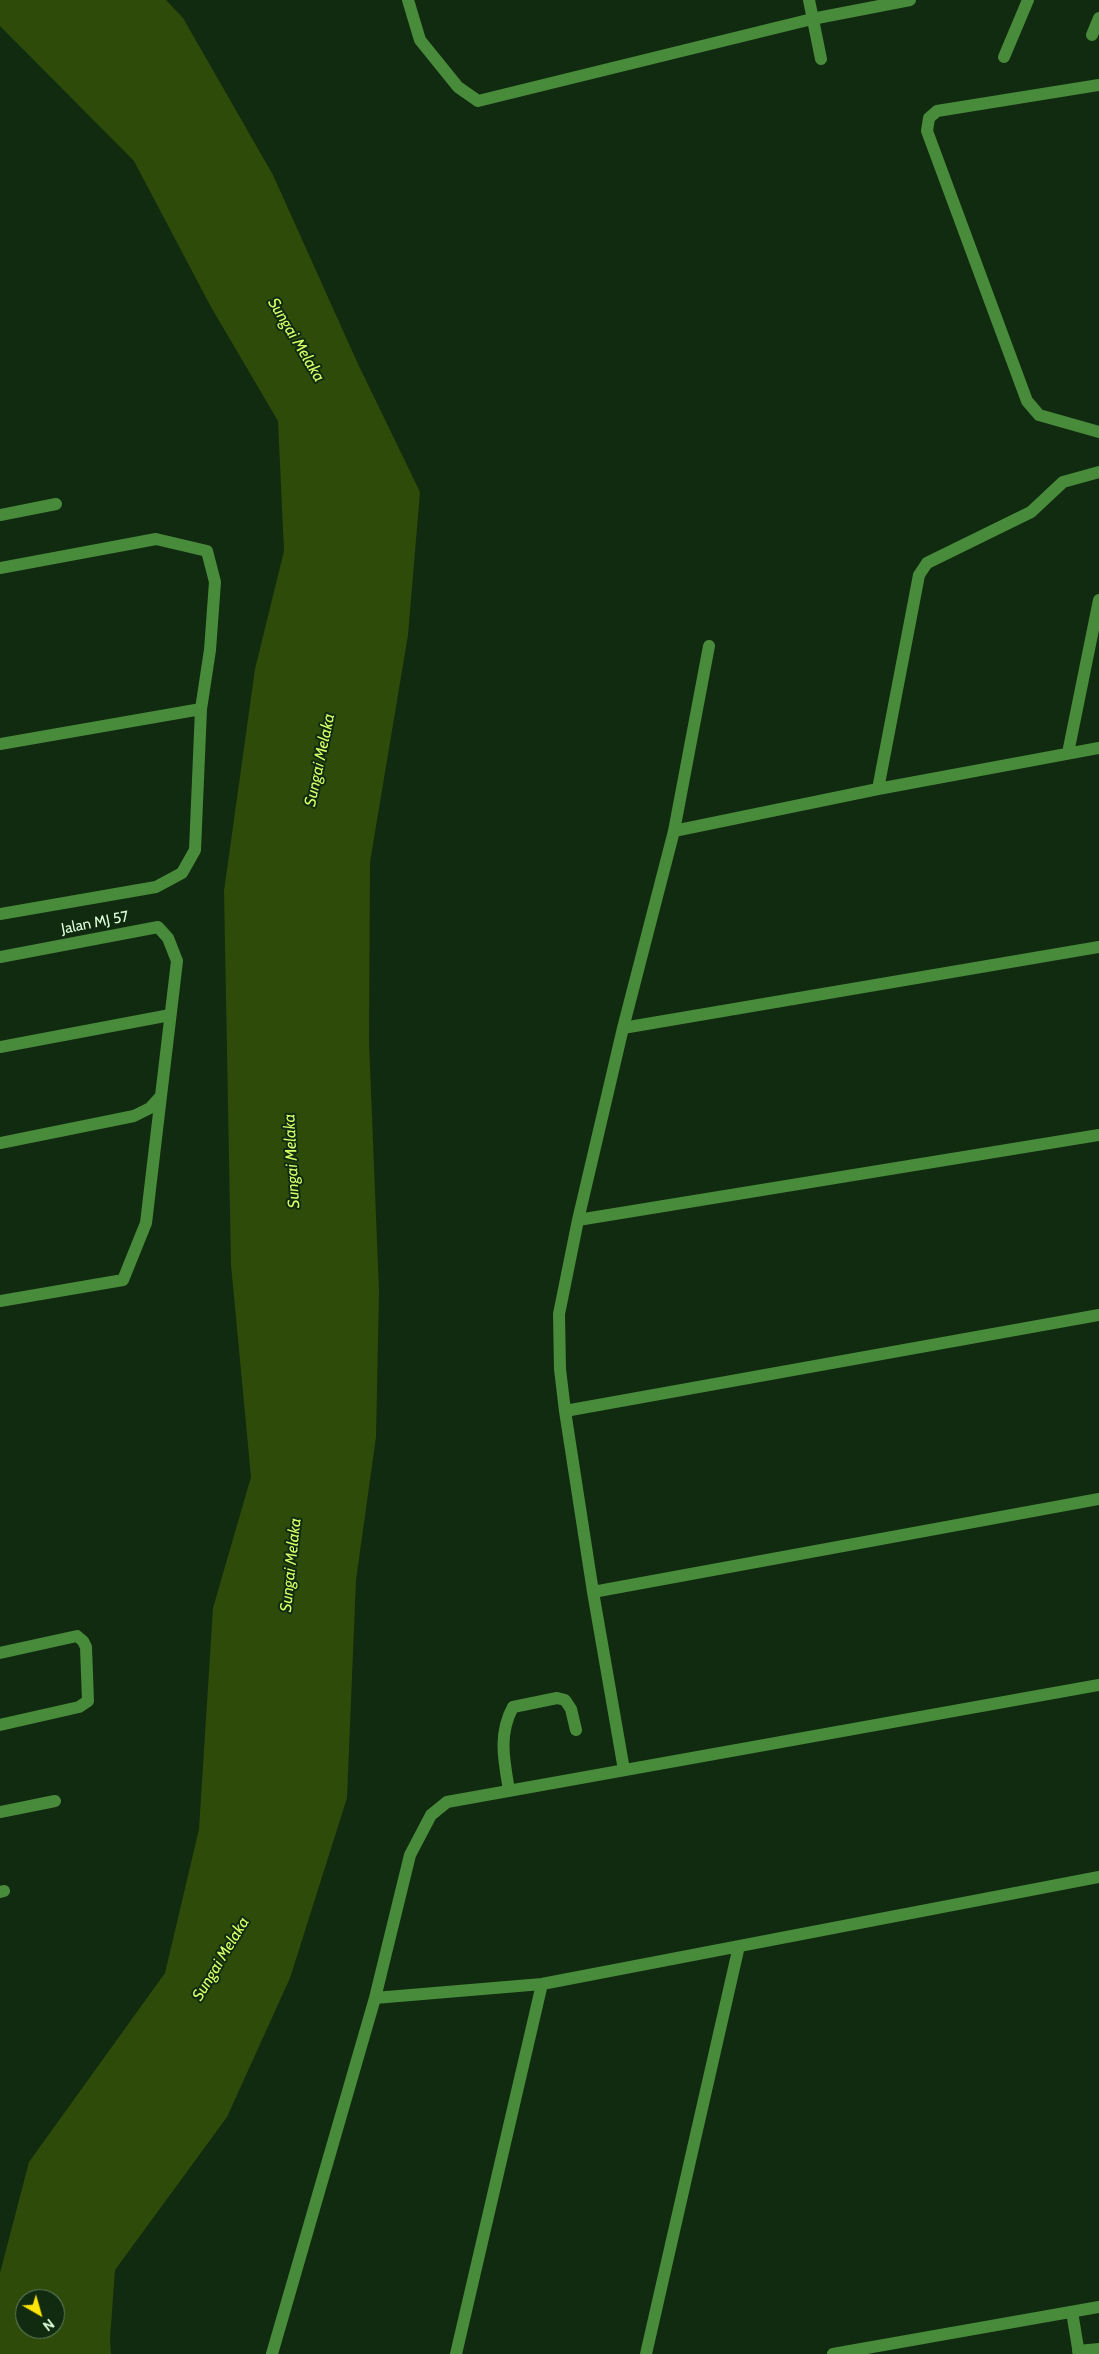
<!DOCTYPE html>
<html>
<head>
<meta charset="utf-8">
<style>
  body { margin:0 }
  #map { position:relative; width:1099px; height:2354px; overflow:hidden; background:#112b10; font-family:Cabin,sans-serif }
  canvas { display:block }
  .north { position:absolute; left:15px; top:2289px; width:50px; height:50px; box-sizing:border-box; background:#112b10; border:1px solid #638061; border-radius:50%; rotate:142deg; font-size:14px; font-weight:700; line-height:20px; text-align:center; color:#ddffda }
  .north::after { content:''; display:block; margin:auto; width:18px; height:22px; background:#ffe506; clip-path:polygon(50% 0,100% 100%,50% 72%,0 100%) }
</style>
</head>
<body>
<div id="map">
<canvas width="1099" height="2354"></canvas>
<div class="north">N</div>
</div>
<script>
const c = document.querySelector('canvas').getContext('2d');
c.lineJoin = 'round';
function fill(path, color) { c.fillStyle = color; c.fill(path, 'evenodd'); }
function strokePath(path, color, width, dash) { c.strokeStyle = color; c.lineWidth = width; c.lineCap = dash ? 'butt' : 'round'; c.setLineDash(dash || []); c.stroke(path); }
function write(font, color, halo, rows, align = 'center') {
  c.font = font + ' Cabin,sans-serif'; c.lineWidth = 4; c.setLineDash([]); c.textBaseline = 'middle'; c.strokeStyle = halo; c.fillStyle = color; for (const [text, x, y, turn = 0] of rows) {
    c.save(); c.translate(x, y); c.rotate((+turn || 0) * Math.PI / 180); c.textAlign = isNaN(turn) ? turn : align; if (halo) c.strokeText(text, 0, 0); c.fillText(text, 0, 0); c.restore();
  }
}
const water = new Path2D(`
  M0,0H166L183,18L273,175L358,364L420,492L408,635L370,862L369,1042L379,1291L376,1437L356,1580L347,1798L290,1978L227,2117L115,2270L110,2339L111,2354H0V2273L29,2162L165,1973L199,1829L213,1608L251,1477L231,1265L224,891L255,669L284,551L278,421L211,307L134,161L0,26ZM25,2299H55V2329H25Z`);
const minor = new Path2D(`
  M408,0L420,40L458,87L478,101L812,19L910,0
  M809,0L821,59
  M1092,35L1099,18
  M1004,57L1028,0
  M1099,85L937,111L929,118L927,131L1027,401L1039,415L1099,432
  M0,515L56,504
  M0,568L156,539L207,551L215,582L210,650L201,709L195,850L182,873L156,887L0,914
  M0,744L201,709
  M1068,753L1099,600
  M878,789L919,575L927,563L1031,512L1063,482L1099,472
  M674,831L878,789L1099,748
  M0,957L158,927L168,938L177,961L161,1096L150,1108L134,1116L0,1143
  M623,1028L1099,947
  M0,1047L170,1015
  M578,1220L1099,1135
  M0,1301L123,1280L146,1223L161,1096
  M565,1411L1099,1315
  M593,1592L1099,1499
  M0,1653L77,1636L83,1641L86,1647L88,1701L79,1707L0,1725
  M624,1770L593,1592L565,1411L560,1369L559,1314L578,1220L623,1028L674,831L709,646
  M509,1790C504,1761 498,1734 513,1707L557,1698L565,1700L571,1709L576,1730
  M0,1812L55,1801
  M0,1892L4,1891
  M375,1998L542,1984L1099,1877
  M1072,2312L1079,2354
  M1078,2351L1099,2349
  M272,2354L375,1998L410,1855L431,1815L447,1802L1099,1685
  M456,2354L542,1984
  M646,2354L739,1946
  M833,2354L1099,2307`);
const streetNames = [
  ["Jalan MJ 57",95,923,-11]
];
const waterNames = [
  ["Sungai Melaka",296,340,59],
  ["Sungai Melaka",320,760,-78],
  ["Sungai Melaka",292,1161,-93],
  ["Sungai Melaka",291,1565,-84],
  ["Sungai Melaka",221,1959,-59]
];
fill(water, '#2e4b09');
strokePath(minor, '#488b3a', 12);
write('15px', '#ddffda', '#112b10', streetNames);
write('italic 16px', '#d8ff68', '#112b10', waterNames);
</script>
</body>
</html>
